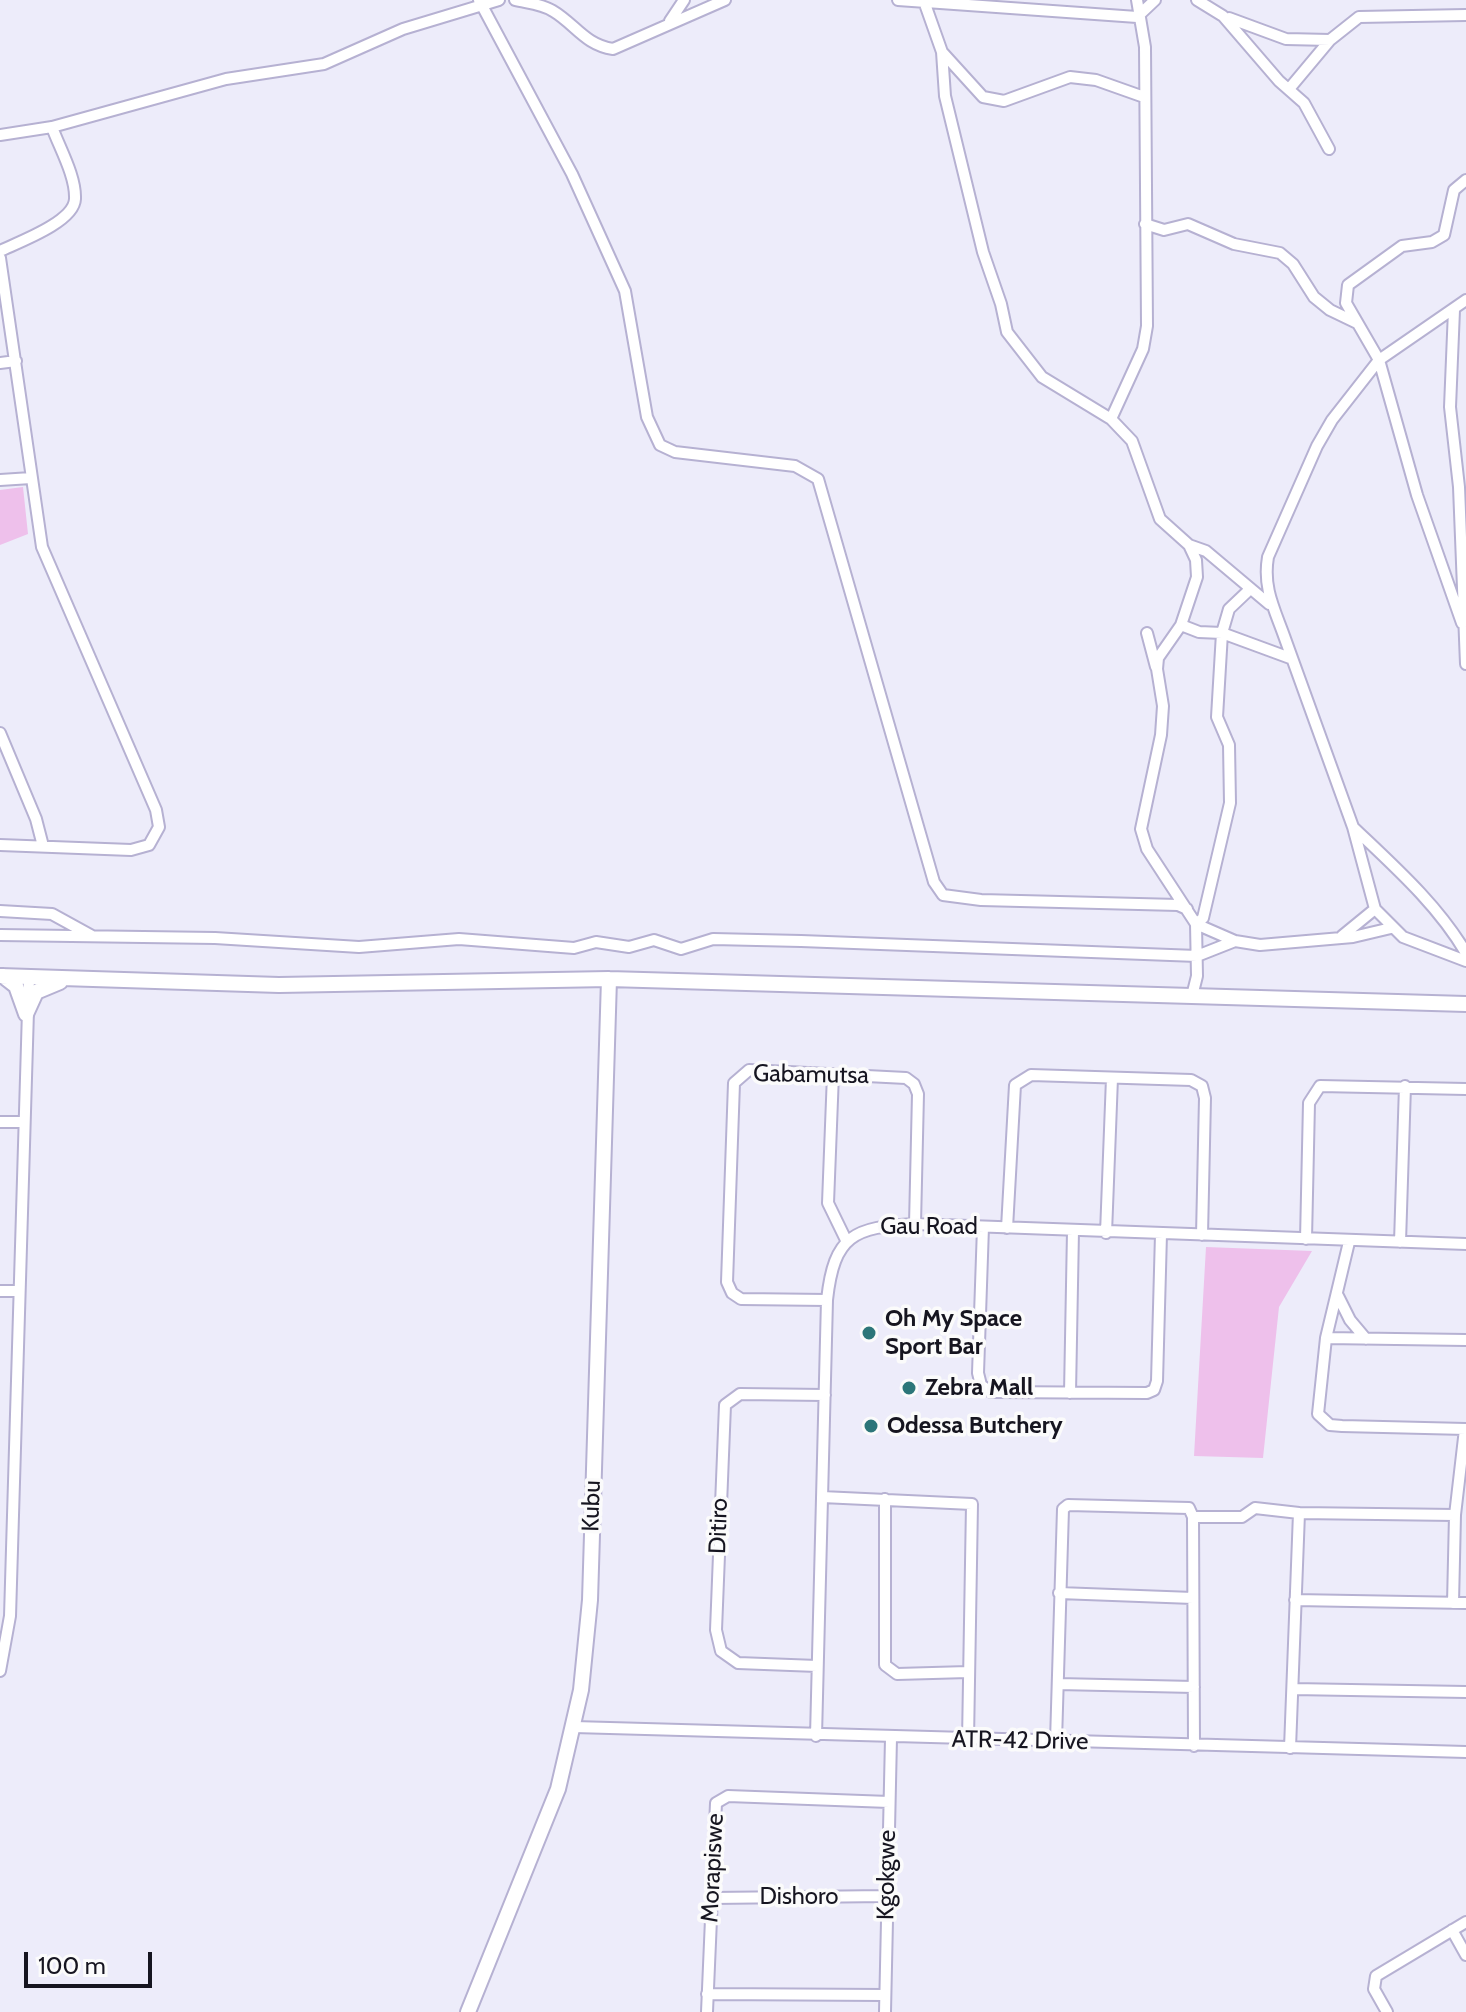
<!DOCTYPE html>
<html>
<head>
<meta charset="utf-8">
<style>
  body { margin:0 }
  #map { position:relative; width:1466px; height:2012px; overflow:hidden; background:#edecfa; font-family:Cabin,sans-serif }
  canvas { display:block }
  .scale { position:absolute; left:24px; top:1952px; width:128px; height:36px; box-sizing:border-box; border:4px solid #161520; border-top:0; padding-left:10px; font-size:24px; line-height:28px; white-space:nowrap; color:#161520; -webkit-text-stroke:6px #fbfbfb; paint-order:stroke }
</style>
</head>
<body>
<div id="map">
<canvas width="1466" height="2012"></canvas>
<div class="scale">100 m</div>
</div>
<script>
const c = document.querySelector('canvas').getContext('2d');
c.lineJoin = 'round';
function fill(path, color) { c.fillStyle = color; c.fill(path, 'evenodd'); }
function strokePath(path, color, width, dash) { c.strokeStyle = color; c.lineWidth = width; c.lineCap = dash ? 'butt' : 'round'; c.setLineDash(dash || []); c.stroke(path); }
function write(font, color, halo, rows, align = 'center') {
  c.font = font + ' Cabin,sans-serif'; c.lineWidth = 7; c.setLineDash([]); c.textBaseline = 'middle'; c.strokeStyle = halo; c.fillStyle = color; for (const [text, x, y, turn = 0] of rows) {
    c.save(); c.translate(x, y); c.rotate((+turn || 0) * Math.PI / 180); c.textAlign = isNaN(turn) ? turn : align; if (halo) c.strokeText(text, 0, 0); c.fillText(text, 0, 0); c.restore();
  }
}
const green = new Path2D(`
  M23,487L28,534L0,545V490Z
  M1206,1247L1312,1251L1279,1307L1263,1458L1194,1456Z`);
const street = new Path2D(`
  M479,0L572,174L625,291L647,417L660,445L675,452L795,466L818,479L934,882L943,895L981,900L1178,905L1187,909
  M515,0C527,3 542,4 553,11C575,24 585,45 613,49L725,0
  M898,0L1137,17L1155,0
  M1197,0L1223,16L1279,81L1304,103L1329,149
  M925,4L942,52L945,96L983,252L1001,304L1007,332L1042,377L1111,419L1132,441L1160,519L1189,545L1196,560L1197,577L1181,625L1158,658L1157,669L1163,706L1161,735L1141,829L1147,849L1196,924L1197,976L1192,996
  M1229,18L1286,39L1330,40
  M670,21L684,0
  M943,53L983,97L1004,101L1070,77L1096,80L1144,97
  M1289,89L1330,40L1359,17L1466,15
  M0,135L52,127L226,79L324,64L403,29L499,0
  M1466,180L1454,190L1444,235L1432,242L1402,246L1348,285L1346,303L1379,360L1332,420L1317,446L1268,557C1263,586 1273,606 1283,633L1353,827L1375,909L1403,937L1466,961
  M1145,224L1164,230L1188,224L1234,244L1280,253L1293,264L1314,297L1330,310L1357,323
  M0,251C19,242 74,222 75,199C76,176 59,147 52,127
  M0,258L42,547L156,810L159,827L149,845L131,850L0,845
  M1454,310L1450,407L1459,487L1466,664
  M0,363L16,361
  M1111,419L1143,349L1147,326L1145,47L1137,0
  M0,480L31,478
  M1189,545L1206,551L1269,604
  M1249,590L1229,609L1222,633L1290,658
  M1462,623L1417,495L1379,360L1466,300
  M1181,625L1199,632L1222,633L1217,717L1229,745L1230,803L1203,918L1196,924L1235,941L1260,945L1353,937L1391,928
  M1147,633L1156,667
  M0,733L36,819L43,846
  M1354,828C1394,866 1438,905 1466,953
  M0,911L52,914L92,936
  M0,935L215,938L359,947L459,939L574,948L596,942L629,947L654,940L681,949L713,939L801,941L1197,956L1235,941
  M1342,936L1375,909
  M833,1074L828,1203L846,1240
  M0,1122H22
  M983,1227L978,1373L981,1385L991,1392L1147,1393L1154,1390L1157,1381L1161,1234
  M1007,1228L1015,1085L1031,1075L1191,1080L1202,1086L1205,1098L1202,1235
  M1106,1233L1112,1078
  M1306,1239L1309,1103L1320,1086L1466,1089
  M1349,1242L1326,1338L1318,1414L1330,1425L1342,1426L1466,1429
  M1400,1242L1405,1086
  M0,1291H18
  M1338,1296L1350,1320L1366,1339
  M827,1300L741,1299L732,1293L727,1282L734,1083L749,1070L906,1078L914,1084L918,1094L915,1224
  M1326,1338L1466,1340
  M1070,1393L1073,1231
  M822,1497L972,1504L968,1740
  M885,1499V1665L897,1674L968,1672
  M1193,1517H1242L1255,1508L1299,1513
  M1059,1593L1193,1598
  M1295,1600L1466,1603
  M1453,1603L1455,1515L1465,1429
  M817,1666L738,1663L721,1651L716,1630L725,1405L740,1394L825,1395
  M0,1671L10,1616L29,977
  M1058,1684L1194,1687
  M1293,1689L1466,1692
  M574,1727L1466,1752
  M816,1736L827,1300C834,1235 854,1227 915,1224L1466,1244
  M1056,1741L1063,1509L1068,1505L1189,1508L1193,1517L1194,1746
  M1290,1748L1299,1513L1455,1515
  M712,1898L886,1896
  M1452,1930L1466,1955
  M707,1994L885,1995
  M707,2012L716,1803L728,1796L889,1802
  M885,2012L891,1738
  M1387,2012L1374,1989L1376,1976L1466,1922`);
const secondary = new Path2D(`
  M0,976L279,985L609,979L1466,1004
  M3,976L16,986L26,1014
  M26,1014L36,992L60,982
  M468,2012L558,1789L581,1690L590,1600L609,979`);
const markers = [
  [869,1333,8,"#2c7679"],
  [909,1388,8,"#2c7679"],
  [871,1426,8,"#2c7679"]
];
const streetNames = [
  ["Gabamutsa",811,1075,1],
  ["Gau Road",929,1227],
  ["Kubu",592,1506,-88],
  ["Ditiro",719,1526,-88],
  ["ATR-42 Drive",1020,1741,1],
  ["Morapiswe",713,1868,-87],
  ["Kgokgwe",887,1875,-89],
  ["Dishoro",799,1897]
];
const poiNames = [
  ["Oh My Space",885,1319],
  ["Sport Bar",885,1347],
  ["Zebra Mall",925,1388],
  ["Odessa Butchery",887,1426]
];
fill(green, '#eec0eb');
strokePath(street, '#b6b1d2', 14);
strokePath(secondary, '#b6b1d2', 18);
strokePath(street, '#fff', 10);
strokePath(secondary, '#fff', 14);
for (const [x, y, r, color] of markers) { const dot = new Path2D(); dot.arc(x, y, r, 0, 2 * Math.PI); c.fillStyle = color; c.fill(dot); strokePath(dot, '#fbfbfb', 3); }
write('24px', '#161520', '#fbfbfb', streetNames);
write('bold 24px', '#161520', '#fbfbfb', poiNames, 'left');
</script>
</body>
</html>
